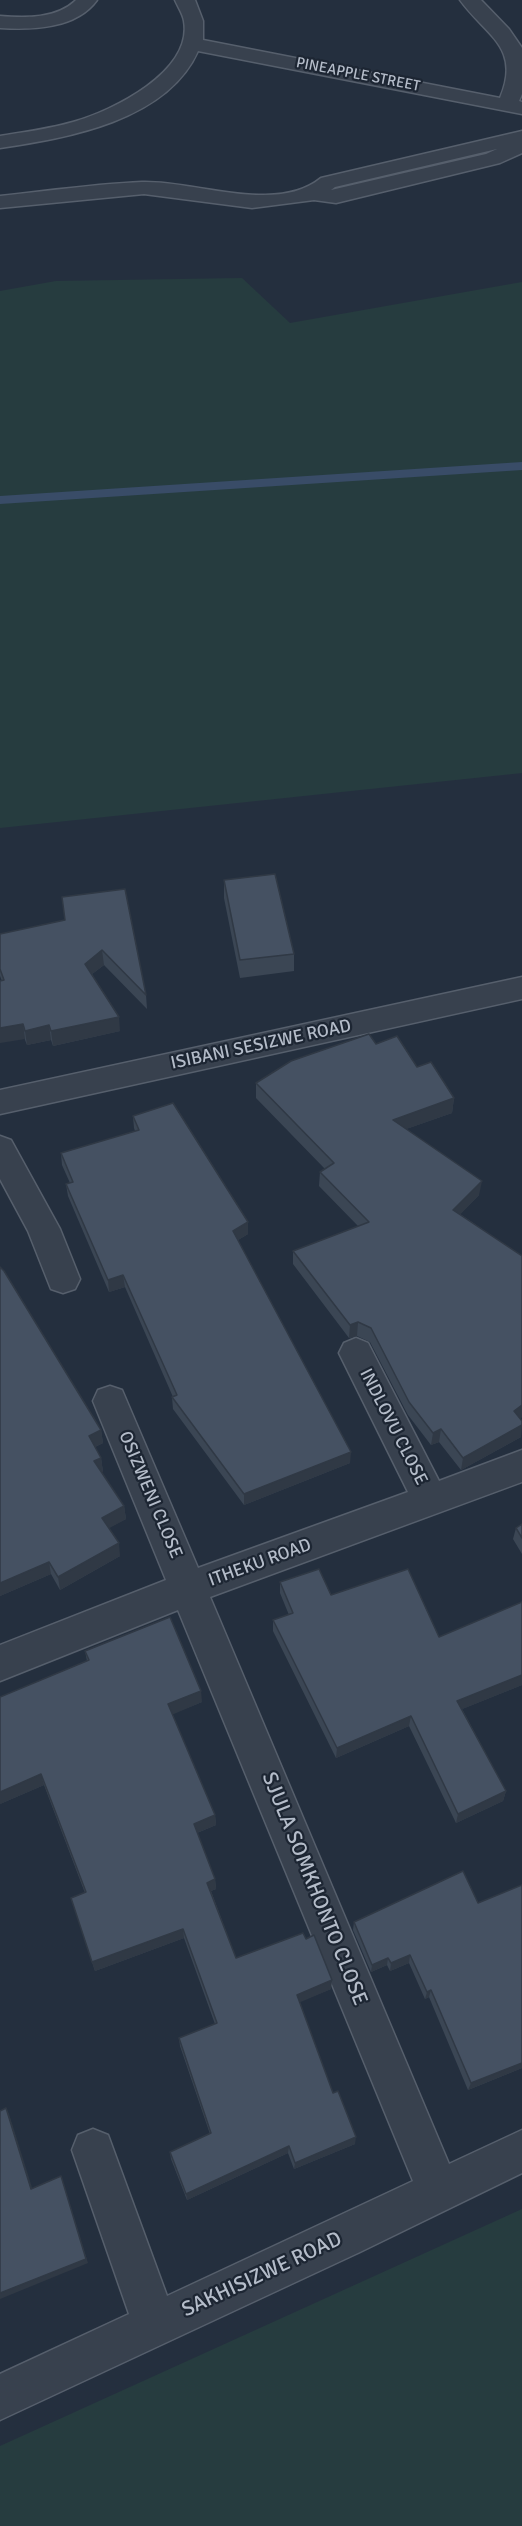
<!DOCTYPE html>
<html>
<head>
<meta charset="utf-8">
<style>
  body { margin:0 }
  canvas { display:block; background:#242f3e }
</style>
</head>
<body>
<canvas width="522" height="2526"></canvas>
<script>
const c = document.querySelector('canvas').getContext('2d');
c.lineJoin = 'round';
function fill(path, color) { c.fillStyle = color; c.fill(path, 'evenodd'); }
function strokePath(path, color, width, dash) { c.strokeStyle = color; c.lineWidth = width; c.lineCap = dash ? 'butt' : 'round'; c.setLineDash(dash || []); c.stroke(path); }
function write(font, color, halo, rows, align = 'center') {
  c.font = font + ' Signika,sans-serif'; c.lineWidth = 4.5; c.setLineDash([]); c.textBaseline = 'middle'; c.strokeStyle = halo; c.fillStyle = color; for (const [text, x, y, turn = 0] of rows) {
    c.save(); c.translate(x, y); c.rotate((+turn || 0) * Math.PI / 180); c.textAlign = isNaN(turn) ? turn : align; if (halo) c.strokeText(text, 0, 0); c.fillText(text, 0, 0); c.restore();
  }
}
const green = new Path2D(`
  M242,278L290,323L522,282V773L0,828V291L56,281Z
  M522,2209V2526H0V2446Z`);
const stream = new Path2D(`
  M522,462V470L0,504V496Z`);
const street = new Path2D(`
  M76,0H97C76,29 32,30 0,28V16C25,18 57,19 76,0Z
  M175,0H195L203,21V40L500,98C522,47 485,35 460,0H481L509,29L522,48V94L519,101L522,102V114L198,51C167,121 67,138 0,148V136C24,132 49,129 73,122C112,111 193,72 184,21C183,14 178,7 175,0Z
  M522,131V153L500,163L336,203L314,200L252,208L144,194L0,208V196C47,191 95,184 142,182C194,180 276,215 321,178ZM497,149L486,154L331,190L335,187Z
  M522,977V999L0,1114V1090Z
  M0,1136L11,1140L60,1229L80,1279L75,1289L63,1293L51,1289L28,1231L0,1179Z
  M356,1338L368,1343L439,1481L522,1450V1482L210,1597L449,2164L522,2130V2173L360,2252L0,2420V2374L129,2314L72,2150L78,2135L93,2129L108,2135L167,2296L413,2181L178,1610L0,1681V1645L166,1580L93,1401L98,1390L110,1386L122,1390L198,1568L408,1492L339,1353L344,1343Z`);
const wall = new Path2D(`
  M224,880L294,954V971L240,978L224,898Z
  M62,897L146,995L147,1009L104,965L92,974L120,1031L53,1046L51,1040L27,1045L0,976V934L65,920Z
  M376,1044L417,1067L454,1098L452,1113L406,1129L479,1195L460,1214L522,1256V1417L520,1418L521,1437L461,1470L439,1442L431,1445L408,1415L370,1342L357,1336L349,1338L293,1264V1251L358,1226L319,1186L320,1172L325,1169L256,1098V1083Z
  M133,1116L248,1234L238,1240L350,1463L244,1505L173,1409L172,1397H173L125,1287L109,1292L68,1196L66,1184L70,1183L62,1165L61,1153L135,1131L134,1128Z
  M0,1267L101,1430L103,1443L95,1447L101,1458L103,1472H101L124,1506L126,1519L108,1528L120,1556L60,1590L51,1574L0,1596Z
  M522,1524V1554L513,1539L516,1528Z
  M280,1582L331,1595L439,1637L522,1602V1685L462,1709L506,1791L503,1801L456,1823L409,1726L336,1758L273,1631V1620L289,1615L280,1593Z
  M85,1651L202,1702L172,1714L215,1815L216,1825L197,1833L215,1879L216,1889L211,1891L236,1958L306,1939L331,1989L299,2002L333,2093L355,2144L294,2169L288,2153L187,2200L171,2159L170,2152L210,2134L180,2046L179,2038L215,2024L184,1938L95,1971L71,1898L85,1893L44,1785L0,1804L87,1661Z
  M522,1885V2068L468,2090L429,1997L425,1999L409,1963L390,1971L387,1965L371,1972L353,1930L354,1922L478,1903Z`);
const shadedWall = new Path2D(`
  M102,950L104,965L87,978L85,964Z
  M119,1017L120,1031L53,1046L51,1031Z
  M23,1024L25,1039L0,1043V1028Z
  M49,1025L51,1040L27,1045L25,1031Z
  M454,1098L452,1113L392,1134L393,1120Z
  M482,1181L479,1195L451,1224L453,1210Z
  M248,1222V1234L233,1243V1231Z
  M123,1275L125,1287L109,1292L108,1280Z
  M358,1322L357,1336L349,1338L350,1325Z
  M522,1405V1417L511,1424L514,1411Z
  M522,1425L521,1437L461,1470L463,1458Z
  M441,1429L439,1442L431,1445L433,1433Z
  M101,1430L103,1443L91,1449L89,1436Z
  M351,1452L350,1463L244,1505V1494Z
  M101,1458L103,1472L96,1474L94,1461Z
  M124,1506L126,1519L104,1531L102,1518Z
  M119,1543L120,1556L60,1590L58,1577Z
  M49,1562L51,1574L0,1596V1583Z
  M522,1675V1685L455,1712L457,1701Z
  M201,1691L202,1702L169,1716L168,1704Z
  M411,1716L409,1726L336,1758L337,1748Z
  M41,1774L44,1785L0,1804V1792Z
  M506,1791L503,1801L456,1823L458,1814Z
  M215,1815L216,1825L194,1834V1824Z
  M215,1879L216,1889L208,1892L207,1883Z
  M183,1929L184,1938L95,1971L92,1962Z
  M410,1955L409,1963L390,1971L391,1963Z
  M388,1958L387,1965L371,1972L372,1965Z
  M332,1980L331,1989L296,2004L297,1995Z
  M431,1990L429,1997L425,1999L427,1992Z
  M522,2063V2068L468,2090L471,2083Z
  M6,2108L9,2114L34,2194L31,2189Z
  M356,2137L355,2144L294,2169L295,2163Z
  M289,2146L288,2153L187,2200L186,2194Z
  M61,2176L88,2263L0,2299V2293Z`);
const building = new Path2D(`
  M275,874L294,954L240,960L224,880Z
  M125,889L146,995L102,950L85,964L119,1017L51,1031L49,1025L25,1031L23,1024L0,1028V981L4,980L0,969V934L65,920L62,897Z
  M369,1034L376,1044L397,1036L417,1067L431,1062L454,1098L393,1120L482,1181L453,1210L522,1256V1405L514,1411L522,1421V1425L463,1458L441,1429L433,1433L409,1402L371,1328L358,1322L350,1325L293,1251L369,1222L320,1172L334,1163L256,1083L291,1061Z
  M173,1103L248,1222L233,1231L351,1452L244,1494L172,1397L177,1395L123,1275L108,1280L66,1184L73,1182L61,1153L139,1130L133,1116Z
  M0,1267L4,1271L101,1430L89,1436L101,1458L94,1461L124,1506L102,1518L119,1543L58,1577L49,1562L0,1583Z
  M522,1524V1538L516,1528Z
  M319,1569L331,1595L408,1569L439,1637L522,1602V1675L457,1701L506,1791L458,1814L411,1716L337,1748L273,1620L293,1613L280,1582Z
  M170,1617L201,1691L168,1704L215,1815L194,1824L215,1879L207,1883L236,1958L303,1933L306,1939L314,1935L332,1980L297,1995L333,2093L338,2091L356,2137L295,2163L289,2146L186,2194L170,2152L211,2133L179,2038L217,2023L183,1929L92,1962L71,1898L86,1892L41,1774L0,1792V1697L89,1660L85,1651Z
  M463,1871L478,1903L522,1885V2063L471,2083L431,1990L427,1992L410,1955L391,1963L388,1958L372,1965L354,1922Z
  M6,2108L31,2189L61,2176L86,2259L0,2293V2111Z`);
const farStreetnames = [
  ["PINEAPPLE STREET",358,75,11]
];
const streetNames = [
  ["ISIBANI SESIZWE ROAD",261,1045,-12],
  ["INDLOVU CLOSE",393,1427,63],
  ["OSIZWENI CLOSE",150,1495,67],
  ["ITHEKU ROAD",260,1563,-20]
];
const nearStreetnames = [
  ["SJULA SOMKHONTO CLOSE",314,1889,68],
  ["SAKHISIZWE ROAD",262,2275,-25]
];
fill(green, '#263c3f');
fill(stream, '#394c67');
strokePath(street, '#565f6c', 3);
fill(street, '#38414e');
fill(wall, '#3b4654');
fill(shadedWall, '#303945');
fill(building, '#455162');
strokePath(building, '#303945', 1.5);
write('15px', '#b4bcc9', '#1d2633', farStreetnames);
write('18px', '#b4bcc9', '#1d2633', streetNames);
write('21px', '#b4bcc9', '#1d2633', nearStreetnames);
</script>
</body>
</html>
